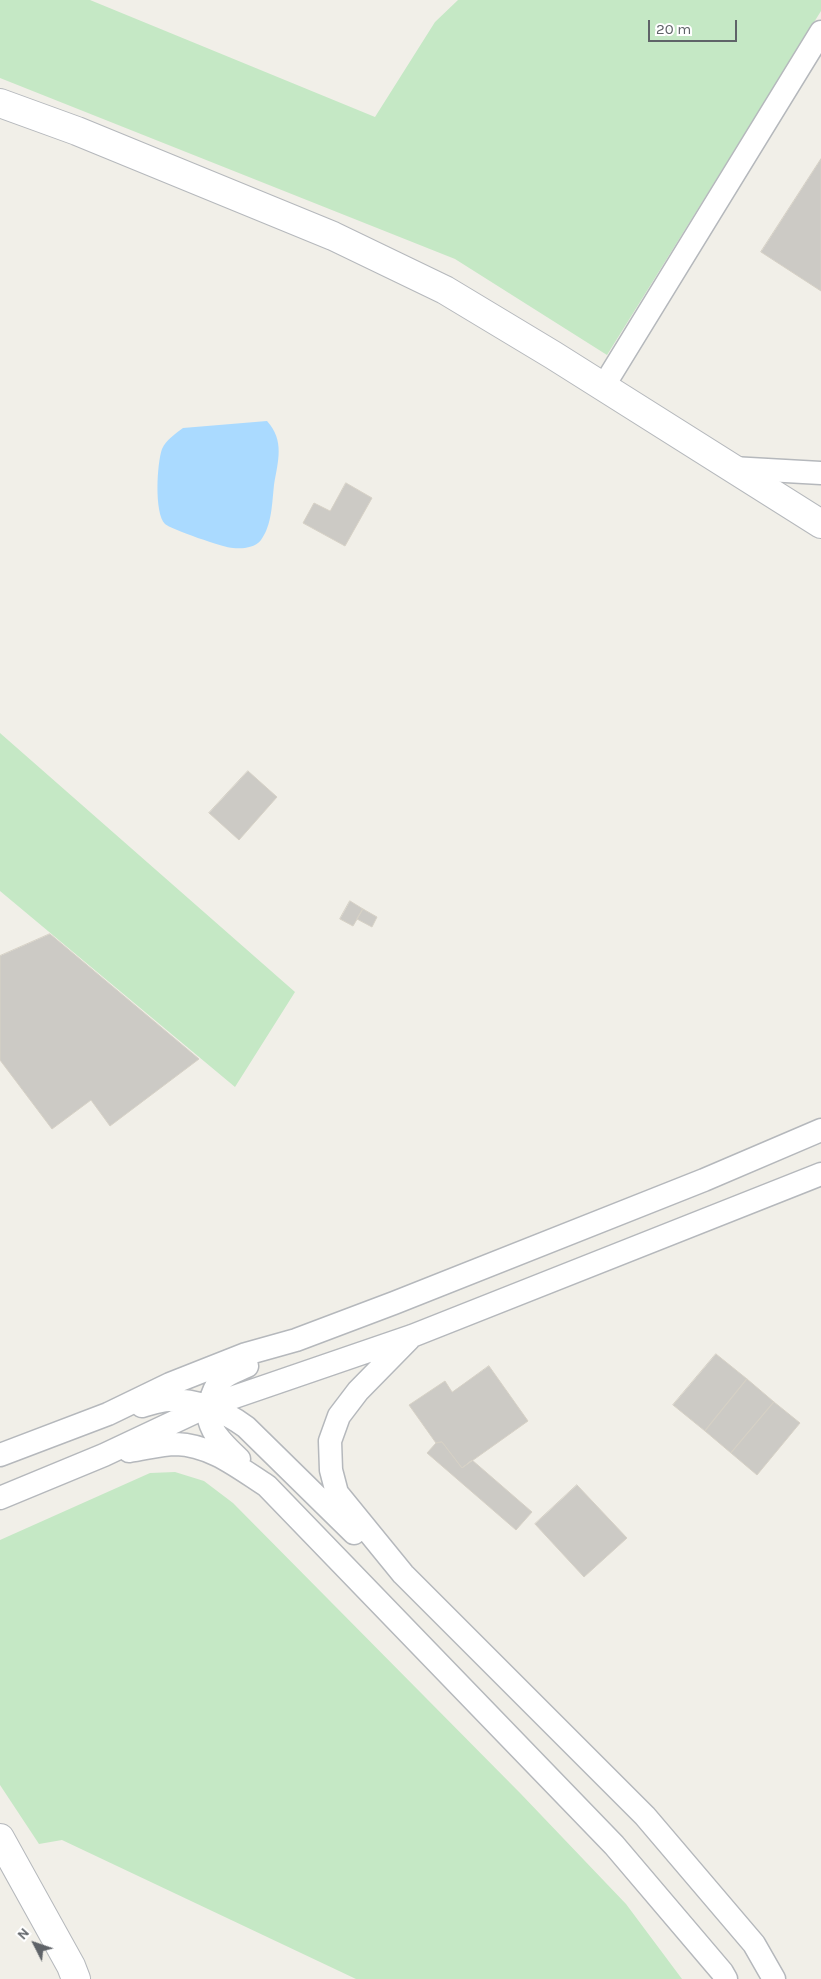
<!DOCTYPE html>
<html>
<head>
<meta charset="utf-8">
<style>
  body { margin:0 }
  #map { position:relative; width:821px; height:1979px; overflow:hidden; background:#f1efe8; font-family:Karla,sans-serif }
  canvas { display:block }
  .north { position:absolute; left:10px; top:1919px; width:50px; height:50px; -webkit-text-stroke:4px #fff; paint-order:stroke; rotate:311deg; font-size:14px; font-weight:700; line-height:20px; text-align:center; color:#5f6368 }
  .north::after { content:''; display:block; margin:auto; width:18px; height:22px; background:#5f6368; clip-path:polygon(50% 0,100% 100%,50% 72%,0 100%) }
  .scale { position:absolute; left:648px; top:20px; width:89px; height:22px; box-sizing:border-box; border:2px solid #5f6368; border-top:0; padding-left:6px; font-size:15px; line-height:18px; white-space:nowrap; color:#5f6368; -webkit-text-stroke:4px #fff; paint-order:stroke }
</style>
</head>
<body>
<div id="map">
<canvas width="821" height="1979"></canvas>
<div class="north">N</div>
<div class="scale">20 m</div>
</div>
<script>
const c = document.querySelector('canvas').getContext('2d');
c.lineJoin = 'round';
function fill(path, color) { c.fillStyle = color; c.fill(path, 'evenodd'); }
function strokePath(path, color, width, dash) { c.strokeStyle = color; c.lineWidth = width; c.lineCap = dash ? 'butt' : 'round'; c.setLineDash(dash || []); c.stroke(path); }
const green = new Path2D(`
  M0,0H90L375,117L435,22L458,0H821V11L607,355L455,259L0,78Z
  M0,733L295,992L235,1087L0,891Z
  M175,1472L204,1481L233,1503L521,1794L626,1904L682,1979H356L62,1840L39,1844L0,1785V1540L150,1473Z`);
const water = new Path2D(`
  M267,421C285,441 278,461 274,485C272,503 272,525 261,540C255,548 242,549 233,548C225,548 170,529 165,524C154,513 157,463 162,449C166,440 175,434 183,428Z`);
const building = new Path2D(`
  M821,159V291L761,252Z
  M346,483L372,498L345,546L303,523L314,503L330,511Z
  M248,771L277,797L239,840L209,813Z
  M350,901L363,909L353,926L340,919Z
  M363,909L377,917L372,927L357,919Z
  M50,934L199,1059L110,1126L91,1100L52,1129L0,1060V956Z
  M716,1354L747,1379L705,1431L673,1405Z
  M489,1366L528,1421L462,1468L442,1442L436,1443L409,1405L445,1381L452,1392Z
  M747,1379L774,1402L731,1453L705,1431Z
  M774,1402L800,1423L757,1475L731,1453Z
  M442,1442L462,1468L472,1460L532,1512L516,1530L427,1453L436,1443Z
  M577,1485L627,1538L584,1577L535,1524Z`);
const minor = new Path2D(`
  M603,387L821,32
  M732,468L821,473
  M409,1339L358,1391L339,1416L330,1441L331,1470L337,1493L403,1574L645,1816L754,1944L774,1979
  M142,1406C150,1404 160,1400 169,1400C198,1400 223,1410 246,1427L354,1533
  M129,1451C144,1449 161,1444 176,1444C211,1445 239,1468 267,1486L614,1845L722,1972L726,1979
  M0,1455L108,1414L170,1384L246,1354L296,1340L394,1303L704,1180L821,1130
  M239,1459C220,1441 200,1424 212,1396C214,1390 217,1383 222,1379C229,1373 239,1370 247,1366
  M0,1498L104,1455L208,1406L412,1336L821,1174`);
const tertiary = new Path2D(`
  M0,103L77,131L333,236L445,290L553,355L821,524
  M0,1838L71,1966L76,1979`);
fill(green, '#c5e8c5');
fill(water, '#aadaff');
fill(building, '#cccac5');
strokePath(building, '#d6d1c6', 1);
strokePath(minor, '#b5b8bc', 25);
strokePath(tertiary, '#b5b8bc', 30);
strokePath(minor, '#fff', 22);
strokePath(tertiary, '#fff', 28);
</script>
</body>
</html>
